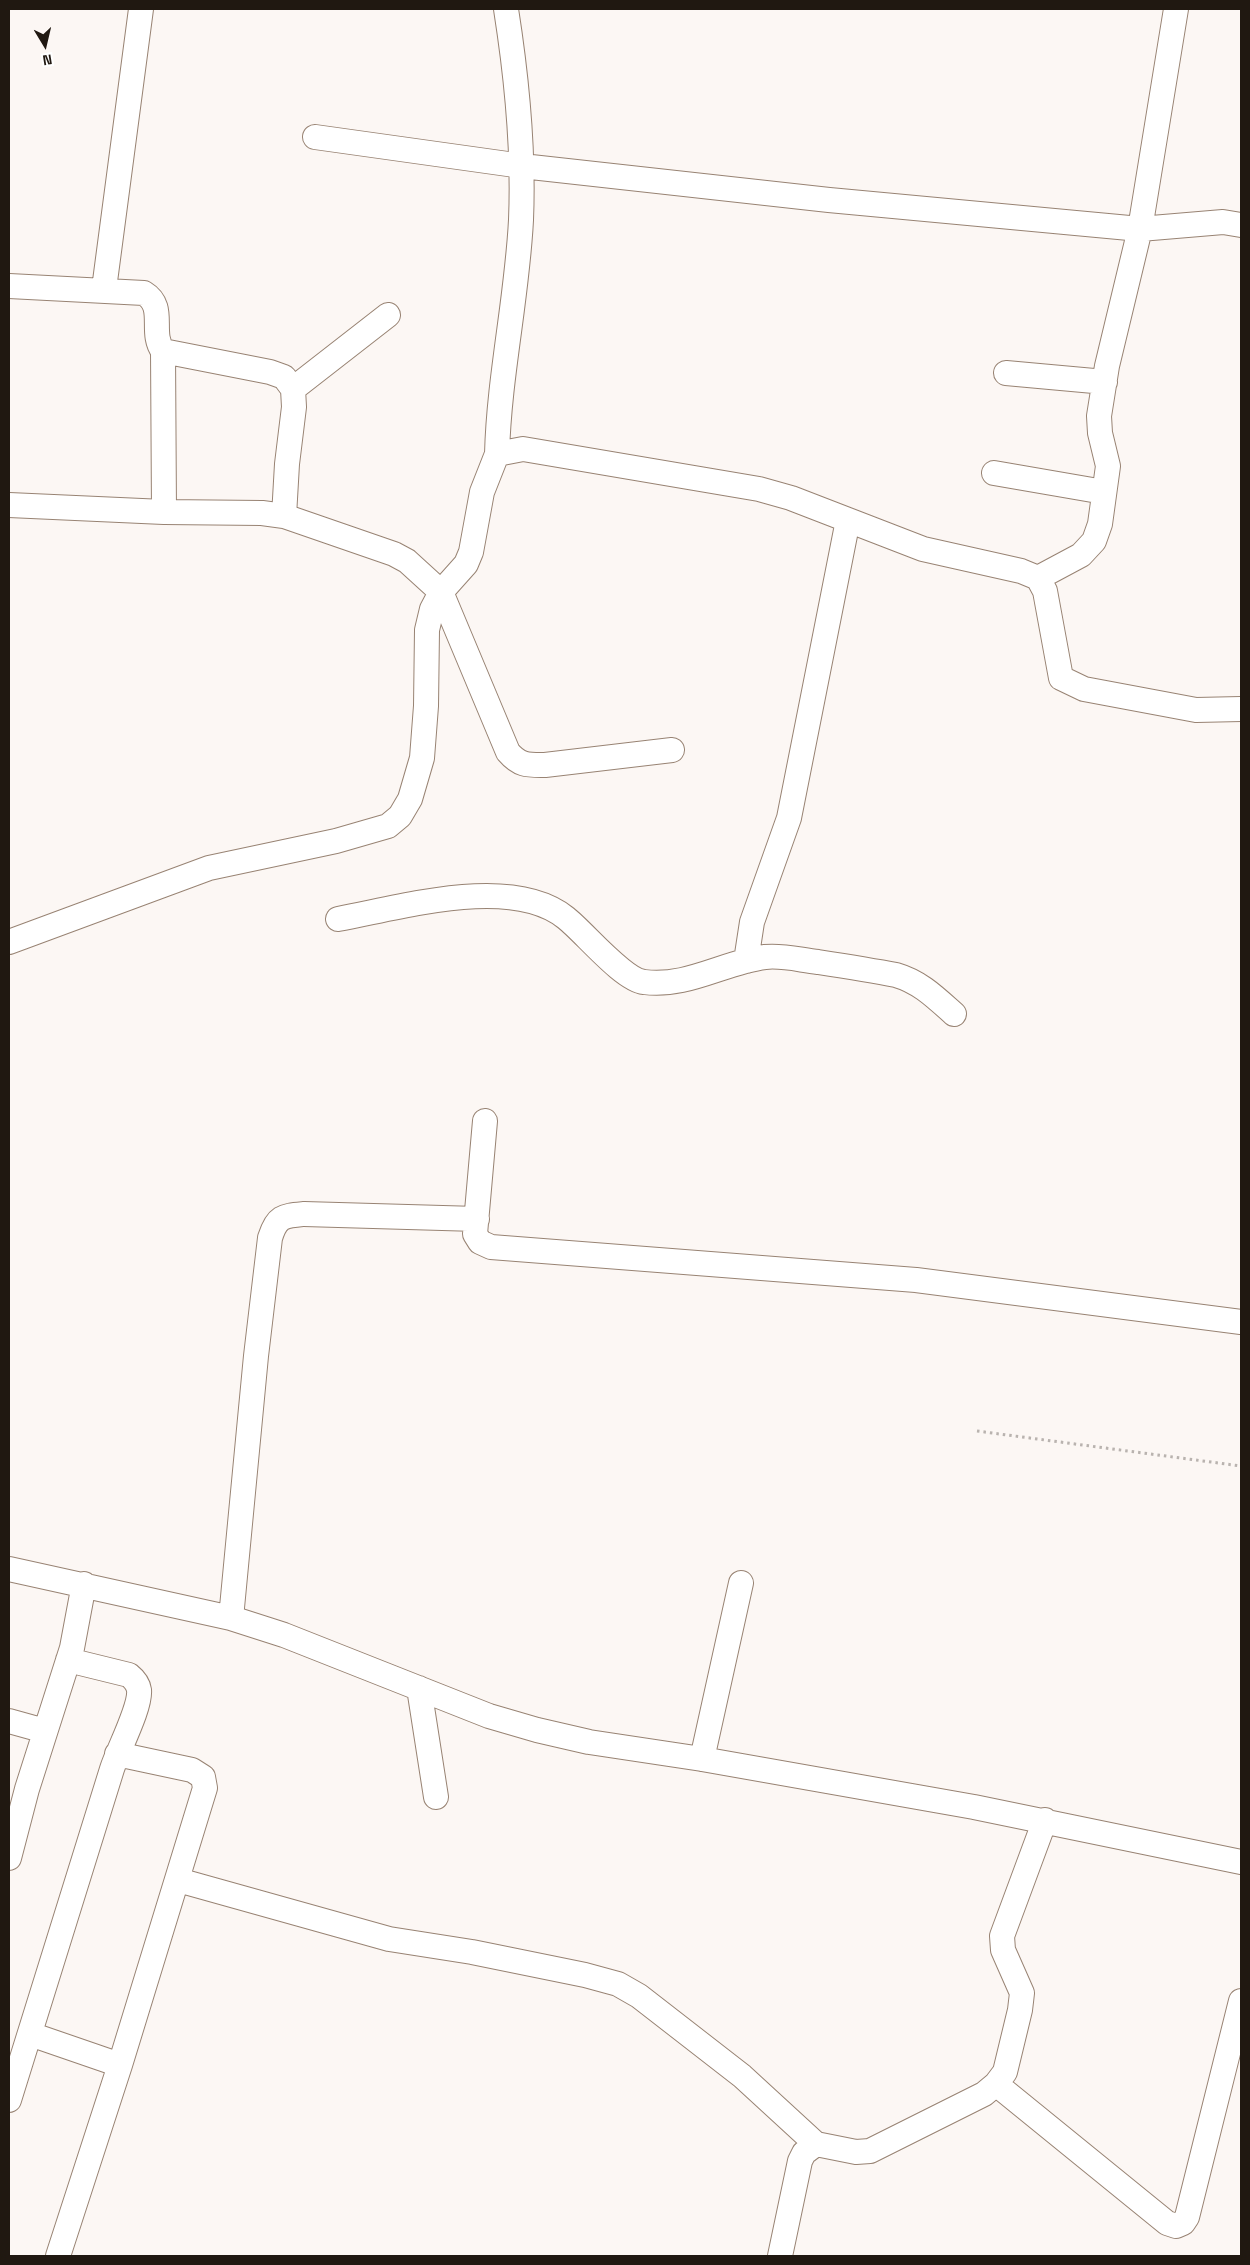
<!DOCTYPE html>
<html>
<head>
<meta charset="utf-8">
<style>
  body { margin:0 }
  #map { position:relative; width:1250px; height:2265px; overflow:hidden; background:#fcf7f4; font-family:"Space Grotesk",sans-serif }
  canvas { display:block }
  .frame { position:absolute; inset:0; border:10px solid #201811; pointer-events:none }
  .north { position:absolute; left:20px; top:20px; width:50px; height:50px; -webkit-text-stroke:4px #fff; paint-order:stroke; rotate:171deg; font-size:14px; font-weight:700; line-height:20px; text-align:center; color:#201811 }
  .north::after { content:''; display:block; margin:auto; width:18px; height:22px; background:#201811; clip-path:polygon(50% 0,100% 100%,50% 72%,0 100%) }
</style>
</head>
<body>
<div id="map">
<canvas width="1250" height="2265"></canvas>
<div class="frame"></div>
<div class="north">N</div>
</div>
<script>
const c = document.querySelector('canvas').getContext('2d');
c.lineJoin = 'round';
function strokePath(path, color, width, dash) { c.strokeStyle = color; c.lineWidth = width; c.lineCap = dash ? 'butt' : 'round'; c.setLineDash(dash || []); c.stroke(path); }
const path = new Path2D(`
  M977,1431L1241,1466`);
const minor = new Path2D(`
  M315,137L522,166L829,200L1140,229L1223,222L1241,225
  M9,286L144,293C167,307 149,332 163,351L270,372L284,377L293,389L294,407L287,464L284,516
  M104,289L141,9
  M163,351L164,512
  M1006,373L1105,382
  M293,389L388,315
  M497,454C499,376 517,299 521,220C524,149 517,79 506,9
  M994,473L1104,492
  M9,505L164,512L262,513L284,516L394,554L407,561L441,592L508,752C520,766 528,765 545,765L672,750
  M1038,578L1081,555L1094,541L1100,524L1108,466L1100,433L1099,416L1107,366L1140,229L1176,9
  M338,919C400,908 511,874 566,918C584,932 623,980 644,982C686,988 725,962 765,957C783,955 800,960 818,962C844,966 870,970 896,975C920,982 935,997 954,1014
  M9,942L209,868L336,841L388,826L400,816L410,799L422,758L426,706L427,630L432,609L441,592L466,564L471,552L482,492L497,454L523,449L759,489L791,498L923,549L1021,571L1038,578L1045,591L1061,678L1084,689L1196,710L1241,709
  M746,961L752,922L789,818L848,520
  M485,1121L475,1234L480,1242L491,1247L916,1280L1241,1322
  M9,1569L231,1618L284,1635L489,1716L537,1730L589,1742L702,1759L974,1807L1241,1862
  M231,1618L256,1356L270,1238C277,1216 283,1216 304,1214L477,1219
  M419,1688L436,1797
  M9,1721L45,1731
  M702,1759L741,1583
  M9,1858L27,1789L72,1648L84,1584
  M178,1880L389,1939L472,1952L585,1975L618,1984L639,1996L742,2076L816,2144
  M30,2034L120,2065
  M996,2084L1167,2223L1176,2226L1183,2223L1187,2217L1241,2001
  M9,2100C44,1990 77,1879 112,1769C118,1750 141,1707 139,1690C138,1683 134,1679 129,1675L68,1660
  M58,2256L120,2065L205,1788L203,1777L192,1770L117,1754
  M780,2256L800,2161L804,2153L816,2144L856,2152L870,2151L984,2094L996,2084L1005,2072L1020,2010L1022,1993L1003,1950L1002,1936L1045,1820`);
strokePath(minor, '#988373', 26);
strokePath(path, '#b9b3af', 3, [2.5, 4]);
strokePath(minor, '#fff', 24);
</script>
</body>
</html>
